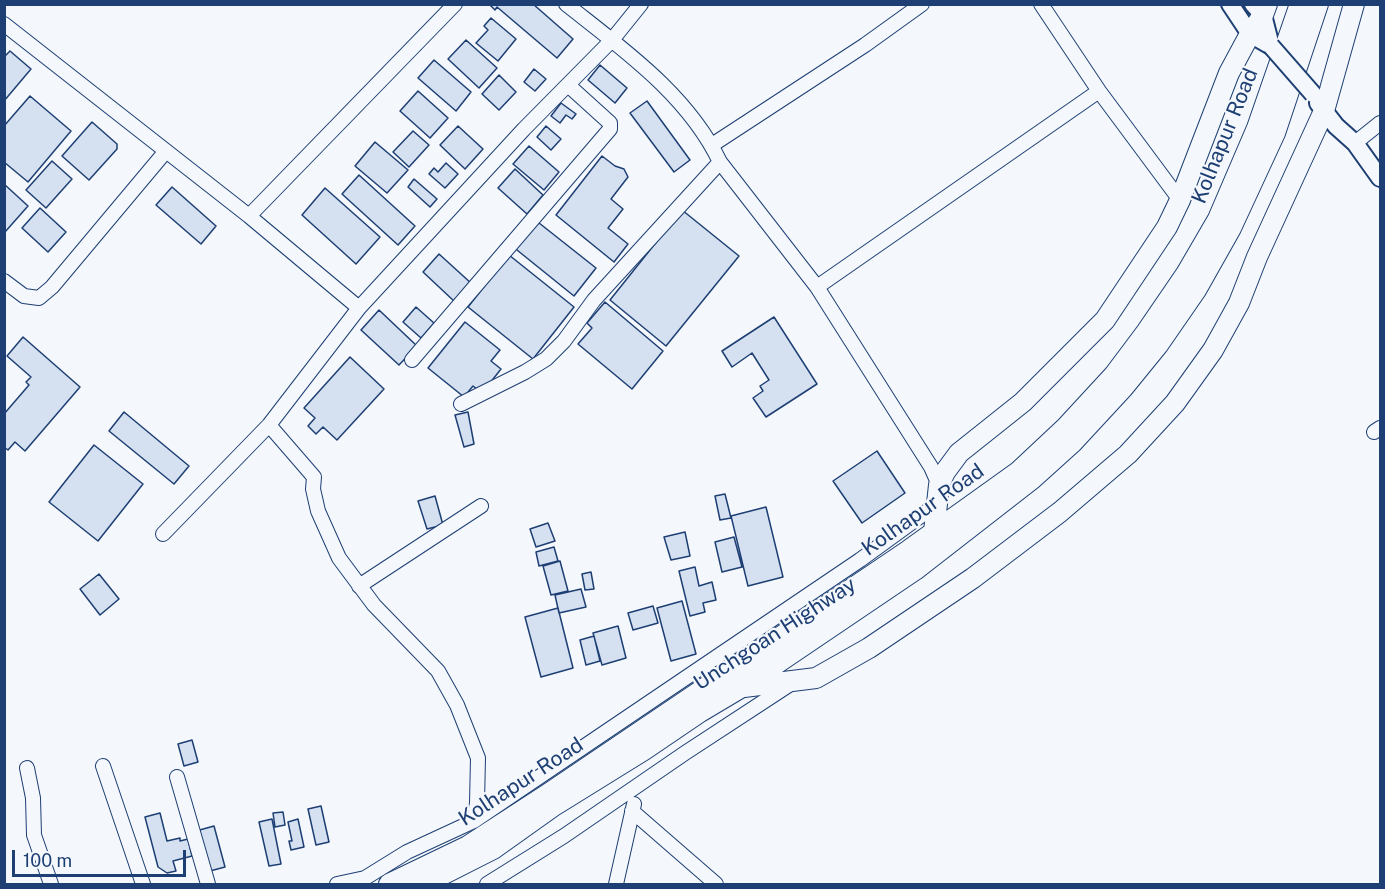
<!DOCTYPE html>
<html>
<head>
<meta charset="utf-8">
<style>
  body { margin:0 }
  #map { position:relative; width:1385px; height:889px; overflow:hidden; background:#f4f7fb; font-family:"Public Sans",sans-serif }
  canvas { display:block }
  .frame { position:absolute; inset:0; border:6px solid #1d3f73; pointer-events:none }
  .scale { position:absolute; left:12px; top:850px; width:174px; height:27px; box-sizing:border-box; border:3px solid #1d3f73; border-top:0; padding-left:8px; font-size:18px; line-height:21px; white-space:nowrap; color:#1d3f73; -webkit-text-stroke:4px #f4f7fb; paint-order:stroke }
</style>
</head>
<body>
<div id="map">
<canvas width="1385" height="889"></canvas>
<div class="frame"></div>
<div class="scale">100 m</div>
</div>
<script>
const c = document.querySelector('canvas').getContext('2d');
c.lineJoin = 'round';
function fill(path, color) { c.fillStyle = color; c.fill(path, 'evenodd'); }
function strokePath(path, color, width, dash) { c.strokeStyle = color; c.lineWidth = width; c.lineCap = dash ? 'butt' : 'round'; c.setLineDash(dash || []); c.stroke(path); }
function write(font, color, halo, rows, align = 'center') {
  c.font = font + ' "Public Sans",sans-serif'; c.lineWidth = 4.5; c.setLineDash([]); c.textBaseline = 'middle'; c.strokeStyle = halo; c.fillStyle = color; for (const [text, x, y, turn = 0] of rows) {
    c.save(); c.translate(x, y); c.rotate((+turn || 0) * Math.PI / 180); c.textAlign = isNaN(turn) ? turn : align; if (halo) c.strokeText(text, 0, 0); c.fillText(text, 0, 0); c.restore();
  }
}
const building = new Path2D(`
  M489,4H533L573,39L557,58L497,7L495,10Z
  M491,18L516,39L498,61L476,43L488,30L484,26Z
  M466,40L497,68L479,88L448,59Z
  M10,51L31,69L4,101V57Z
  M434,60L471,92L456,111L418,78Z
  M600,65L627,88L615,103L588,80Z
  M534,69L546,79L535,91L524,82Z
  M499,75L516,92L499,110L482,94Z
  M418,91L448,118L430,138L400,111Z
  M30,96L71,131L28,182L4,162V126Z
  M647,101L690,160L674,172L630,113Z
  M561,103L576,114L572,119L566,115L560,123L551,116Z
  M92,122L117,144V149L89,180L62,156Z
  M458,126L483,149L465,169L440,145Z
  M546,126L561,139L551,150L537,137Z
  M413,131L429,145L409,167L393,152Z
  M375,142L408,170L387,193L355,166Z
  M529,146L559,172L544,190L513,164Z
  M602,156L615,166L624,169L628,177L611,199L623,209L608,228L628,244L614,262L556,215Z
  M52,161L72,179L46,208L26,190Z
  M446,163L458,174L445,188L429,174L434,168L438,172Z
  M515,169L543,195L527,214L498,188Z
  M359,175L415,226L398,245L342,194Z
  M414,179L437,199L430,207L408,187Z
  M4,184L28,206L5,232H4Z
  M172,187L216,226L201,244L156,205Z
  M325,188L380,237L356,264L302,215Z
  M40,208L66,232L48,252L22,228Z
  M682,210L739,256L666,346L610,300Z
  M534,219L596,268L574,296L512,246Z
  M439,254L472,284L455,302L423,272Z
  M509,255L574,307L533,359L468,307Z
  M605,302L663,351L632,389L578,344L592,328L587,323Z
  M416,307L434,323L421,338L403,322Z
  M379,310L417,346L399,365L361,330Z
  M774,317L817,384L766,417L753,398L763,391L760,386L769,380L752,353L732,367L722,351Z
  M465,322L500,350L491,361L501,369L482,393L473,386L464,397L428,368Z
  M23,337L80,387L25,451L15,442L8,450L4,447V414L29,385L26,382L31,377L7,356Z
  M350,357L384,389L337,440L323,427L316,434L308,426L315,418L304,408Z
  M124,412L189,466L174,484L109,431Z
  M468,412L474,444L464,447L455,415Z
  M94,445L143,484L98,541L49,502Z
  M877,451L905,493L862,523L833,481Z
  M725,494L731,518L720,520L715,496Z
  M435,496L443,525L427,529L418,501Z
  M766,507L783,577L748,586L731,516Z
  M548,523L555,541L536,547L530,529Z
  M685,532L690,556L671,560L664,537Z
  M734,537L742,567L722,572L715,542Z
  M554,547L558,561L539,566L536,552Z
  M560,561L568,591L551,595L543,566Z
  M695,567L699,586L712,582L716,600L703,603L705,612L690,616L679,571Z
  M591,572L594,589L585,590L582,574Z
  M99,574L119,599L100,615L80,589Z
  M581,589L586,607L559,613L555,595Z
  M682,601L696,654L671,661L657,608Z
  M653,606L658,623L633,630L628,613Z
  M558,608L573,668L541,677L525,617Z
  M618,626L626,658L602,665L593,633Z
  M594,636L600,661L586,665L580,640Z
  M192,740L198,762L184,766L178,744Z
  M321,806L329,842L316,845L308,809Z
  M283,812L285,825L275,827L273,813Z
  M160,813L167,841L180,838V841L188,839L192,856L173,861L176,871L167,873L158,867L145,817Z
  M272,819L281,864L269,866L259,822Z
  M298,819L304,847L291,850L289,841H292L288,822Z
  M214,826L225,867L210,871L196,831Z`);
const minor = new Path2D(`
  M566,4C624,50 688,95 720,162L817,287L931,467L939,485
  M1041,4L1099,91L1180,200
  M4,24L249,216L359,308
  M1355,143L1380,123
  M712,145L865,45L922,4
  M249,216L455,4
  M4,281L24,296L39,298L52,287L166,151
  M817,287L1099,91
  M412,360L610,129V123L568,85
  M461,404L525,372L546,359L564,341L594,300L720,162
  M269,425L314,477L313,489L318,511L339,558L374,605L438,671L457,705L478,758L477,803L474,821
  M1374,432L1380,428
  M163,534L269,425L359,308L524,129L612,40L641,4
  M359,586L481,506
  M103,766L143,884
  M27,768L33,798L34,835L51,884
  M177,777L208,884
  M632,811L716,884
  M337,884L365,878L407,852L474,821L860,560L937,504
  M487,884L564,836L685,753L792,683
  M616,884L634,804`);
const major = new Path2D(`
  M1230,4L1250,34L1271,46
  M1253,4L1263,15L1271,46
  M1318,103L1336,126L1355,143L1380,178`);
const highway = new Path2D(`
  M934,532L939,485L945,472L959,453L1023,402L1105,320L1167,227L1180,200L1229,73L1250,34L1263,15L1267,4
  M744,687L816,678L869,648L973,578L1060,512L1128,454L1175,403L1213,350L1239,303L1257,257L1324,111L1354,4
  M389,884L468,846L548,794L909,550L1018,472L1066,427L1114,375L1147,331L1186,274L1218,219L1257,128L1300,4
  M424,884L493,849L552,807L644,750L700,712L742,687L915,570L1032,479L1073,442L1123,388L1158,345L1196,290L1231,228L1275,133L1318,4`);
const majorBridge = new Path2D(`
  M1271,46L1313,94`);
const streetNames = [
  ["Kolhapur Road",1225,136,-68],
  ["Kolhapur Road",923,510,-35],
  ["Unchgoan Highway",775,634,-33],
  ["Kolhapur Road",521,782,-33]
];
fill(building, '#d5e0f0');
strokePath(building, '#1d3f73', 1.5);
strokePath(minor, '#1d3f73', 16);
strokePath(major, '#1d3f73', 20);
strokePath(highway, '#1d3f73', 22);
strokePath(minor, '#f4f7fb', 14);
strokePath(major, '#f4f7fb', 16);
strokePath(highway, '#f4f7fb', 20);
strokePath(majorBridge, '#1d3f73', 20, []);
strokePath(majorBridge, '#f4f7fb', 16);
write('21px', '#1d3f73', '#f4f7fb', streetNames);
</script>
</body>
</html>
